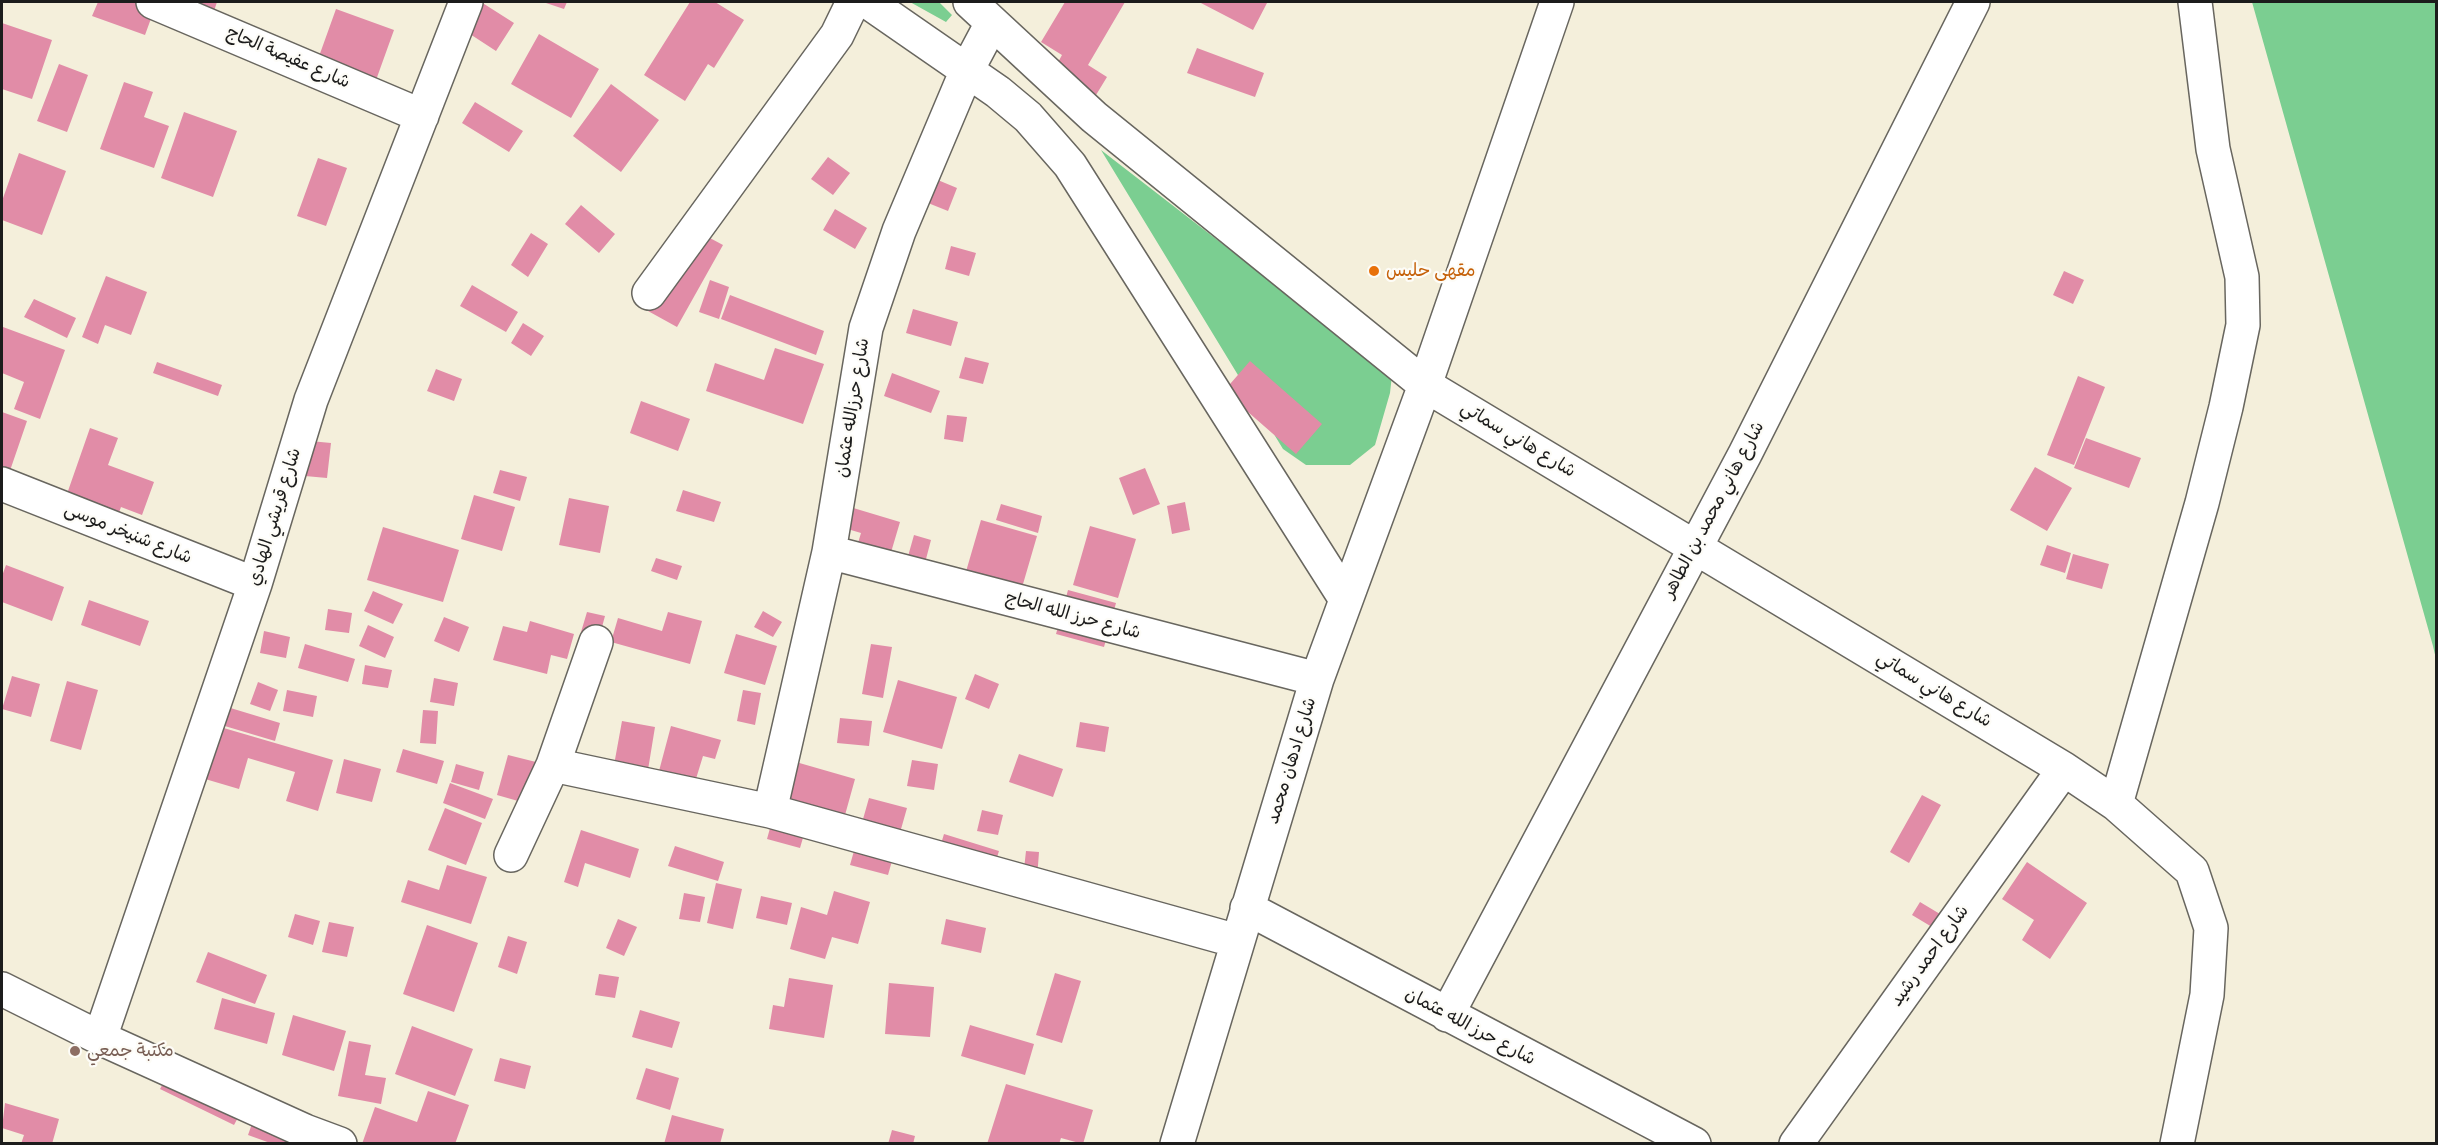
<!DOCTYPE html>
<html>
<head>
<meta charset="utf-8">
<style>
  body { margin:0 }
  #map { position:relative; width:2438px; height:1145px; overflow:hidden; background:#f4efdb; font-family:Pangolin,sans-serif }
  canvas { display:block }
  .frame { position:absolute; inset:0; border:3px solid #1c1c1c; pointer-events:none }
</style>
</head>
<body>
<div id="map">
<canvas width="2438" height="1145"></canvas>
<div class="frame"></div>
</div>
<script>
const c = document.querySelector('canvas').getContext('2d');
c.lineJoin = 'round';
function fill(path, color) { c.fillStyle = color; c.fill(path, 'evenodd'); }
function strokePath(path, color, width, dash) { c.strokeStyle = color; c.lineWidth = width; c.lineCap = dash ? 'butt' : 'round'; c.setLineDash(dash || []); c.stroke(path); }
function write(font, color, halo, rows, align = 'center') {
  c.font = font + ' Pangolin,"Playpen Sans Arabic",sans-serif'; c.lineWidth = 4.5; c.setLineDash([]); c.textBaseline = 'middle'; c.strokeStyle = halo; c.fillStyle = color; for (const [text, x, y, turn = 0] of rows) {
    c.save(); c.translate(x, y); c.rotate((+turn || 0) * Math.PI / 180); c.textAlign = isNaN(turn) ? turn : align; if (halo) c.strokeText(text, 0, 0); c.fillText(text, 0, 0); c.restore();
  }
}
const green = new Path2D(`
  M910,2H939L952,15L946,22Z
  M2252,2H2436V659L2433,646Z
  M1101,150L1392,375L1390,393L1375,445L1350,465H1306L1283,449Z`);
const building = new Path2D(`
  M98,2H157L145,35L92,16Z
  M163,2H217L211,20Z
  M481,2L514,23L496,51L453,23Z
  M543,2H567L564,9Z
  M690,2H715L744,20L714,68L708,64L685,101L644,75Z
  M1065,2H1125L1088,65L1107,77L1085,113L1044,88L1062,55L1041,42Z
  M1199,2H1264L1267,3L1253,30Z
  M336,9L394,30L366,108L308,87Z
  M2,23L52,40L32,99L2,89Z
  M539,34L599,69L571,118L511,84Z
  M1197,48L1264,73L1255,97L1187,73Z
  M59,64L88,75L67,132L37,121Z
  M124,82L153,92L144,117L169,126L154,168L100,149Z
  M611,84L659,120L621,172L573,136Z
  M475,102L523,131L509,152L462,123Z
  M184,112L237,131L213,197L161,178Z
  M19,153L66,171L42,235L2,220V201Z
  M828,157L850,173L833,195L811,179Z
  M318,158L347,168L326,226L297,216Z
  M933,178L957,188L948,211L923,201Z
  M581,205L615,234L599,253L565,224Z
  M835,209L867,228L855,249L823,230Z
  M693,229L723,245L677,327L648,311Z
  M531,233L548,244L528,277L511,265Z
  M951,246L976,253L969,276L945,269Z
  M2064,271L2084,280L2073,304L2053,295Z
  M106,276L147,292L131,335L105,325L98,344L82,337Z
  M710,280L729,287L719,319L699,312Z
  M472,285L518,312L506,332L460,306Z
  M730,295L824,331L816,355L721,319Z
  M34,299L76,318L67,338L24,317Z
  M913,309L958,322L951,346L906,333Z
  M523,323L544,336L531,356L511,343Z
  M3,327L65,350L40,419L14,409L24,382L2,373Z
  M775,348L824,364L803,424L706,391L715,363L764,380Z
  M965,357L989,363L983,384L959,378Z
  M1250,361L1322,424L1296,454L1224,391Z
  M157,362L222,385L218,396L153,373Z
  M436,369L462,379L454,401L427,391Z
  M892,373L940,391L931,413L884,396Z
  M2078,376L2105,387L2074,465L2047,455Z
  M641,401L690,419L678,451L630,433Z
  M2,412L27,421L2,494Z
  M947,415L967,417L963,442L944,439Z
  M90,428L118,438L108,465L154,482L142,515L121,507L113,529L61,511Z
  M2086,438L2141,458L2129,488L2074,468Z
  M310,441L331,443L327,478L305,476Z
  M2035,467L2072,488L2047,531L2010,510Z
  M1145,468L1160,504L1133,515L1119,478Z
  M500,470L527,477L520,501L493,493Z
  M683,490L721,502L714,522L676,511Z
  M474,495L515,507L502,551L461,539Z
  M569,498L609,506L600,553L559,545Z
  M1185,502L1190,530L1172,534L1167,506Z
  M840,504L900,522L884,576L851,566L861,533L834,525Z
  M1001,504L1042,516L1038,533L996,520Z
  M981,520L1037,536L1014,615L958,599Z
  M1090,526L1136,539L1118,598L1073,585Z
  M383,527L459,550L443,602L367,580Z
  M914,535L931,540L921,578L903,574Z
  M2047,545L2071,553L2065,573L2040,565Z
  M2073,554L2109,564L2102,589L2066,579Z
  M656,558L682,566L677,580L651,571Z
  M6,565L64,587L52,621L2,602V576Z
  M1068,590L1116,603L1104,647L1056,634Z
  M373,591L403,604L393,624L364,611Z
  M89,600L149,621L140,646L81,625Z
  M328,609L352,613L349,633L325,630Z
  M763,611L782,622L773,637L754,627Z
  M587,612L605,616L599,638L581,632Z
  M668,612L702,621L690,664L611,642L618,618L662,631Z
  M444,617L469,627L459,652L434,641Z
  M530,621L574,634L567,659L551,655L547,674L493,660L503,626L527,632Z
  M368,625L394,637L385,658L359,646Z
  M264,631L290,637L286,658L260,653Z
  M736,634L777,646L765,685L724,673Z
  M305,644L355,659L348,682L298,668Z
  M871,644L892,647L883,698L862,694Z
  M365,665L392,670L388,688L362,684Z
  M975,674L999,684L989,709L965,699Z
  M12,676L40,684L31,717L2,709Z
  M434,678L458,683L454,706L430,702Z
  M898,680L957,697L942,749L883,732Z
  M67,681L98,690L81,750L50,741Z
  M258,682L278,690L270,711L250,704Z
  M287,690L317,696L313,717L283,711Z
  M743,690L761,693L755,725L737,721Z
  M214,703L280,723L275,741L208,721Z
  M423,710L438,711L436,744L420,743Z
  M840,718L872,721L869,746L837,743Z
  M622,721L655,727L646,782L612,776Z
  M1080,722L1109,727L1105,752L1076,747Z
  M210,724L333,760L318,811L286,801L295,772L248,758L239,789L195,776Z
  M671,726L721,740L715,759L703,756L695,782L659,771Z
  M403,749L444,761L437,784L396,772Z
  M1019,754L1063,769L1053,797L1009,782Z
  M508,755L536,762L525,803L497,795Z
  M344,759L381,769L372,802L336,793Z
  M789,760L855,779L840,833L807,824L800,848L767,839Z
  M912,760L938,764L934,790L907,786Z
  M456,764L484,772L479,790L451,782Z
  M450,783L493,799L485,819L443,803Z
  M1922,795L1941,805L1909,863L1890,852Z
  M869,798L907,808L888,875L850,865Z
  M445,808L482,823L466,865L428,850Z
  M982,810L1003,815L998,835L977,831Z
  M581,830L639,849L630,878L585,863L578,887L564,882Z
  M944,834L999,851L992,873L937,857Z
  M675,846L724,862L718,881L668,866Z
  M1026,851L1039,852L1037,879L1023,878Z
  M2027,862L2087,903L2050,959L2022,940L2034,920L2002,899Z
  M447,865L487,877L471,924L401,902L408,880L439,890Z
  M716,883L742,889L733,929L707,923Z
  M834,891L870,902L858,944L832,937L825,959L790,949L801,907L827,915Z
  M684,893L705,897L700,922L679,919Z
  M761,896L792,903L787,925L756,918Z
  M1920,902L1945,917L1937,930L1912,915Z
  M295,914L320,921L313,945L288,937Z
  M618,919L637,927L624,956L606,948Z
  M946,919L986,928L981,953L941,944Z
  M329,922L354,927L347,957L322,952Z
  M427,925L478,943L454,1012L403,994Z
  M508,936L527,942L517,974L498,967Z
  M208,952L267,975L255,1004L196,982Z
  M1055,973L1081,981L1062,1043L1036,1035Z
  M599,974L619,977L615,998L595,995Z
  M789,978L833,985L824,1038L769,1029L773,1005L784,1007Z
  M889,983L934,987L930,1037L885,1034Z
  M222,998L275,1013L267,1044L214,1029Z
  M640,1010L680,1022L672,1048L632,1037Z
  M293,1015L346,1031L334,1071L282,1055Z
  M970,1025L1034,1044L1025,1075L961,1056Z
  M412,1026L473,1049L455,1096L395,1074Z
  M349,1041L371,1045L365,1075L386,1078L381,1104L338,1096Z
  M500,1058L531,1066L525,1089L494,1081Z
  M174,1063L248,1099L234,1125L160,1089Z
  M646,1068L679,1078L670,1110L636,1099Z
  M1006,1084L1093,1110L1083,1144L1061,1138L1059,1144H987Z
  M428,1091L469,1105L455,1144H362L375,1107L417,1122Z
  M260,1101L305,1144H273L248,1135Z
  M5,1103L59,1119L52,1144H21L24,1135L2,1128Z
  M672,1115L724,1129L720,1144H664Z
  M892,1130L915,1136L913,1144H888Z`);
const street = new Path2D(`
  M153,2L422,116
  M868,2L998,92L1028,117L1070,165L1345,598
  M970,2L1094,117L1425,385L2064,769L2116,804L2192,871L2211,928L2207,995L2177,1144
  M649,293L837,35L853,2
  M2,484L255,584
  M829,552L1317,679
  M553,765L770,811L1237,941
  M2116,804L2202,503L2226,407L2243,325L2242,277L2213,149L2195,2
  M770,811L829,552L866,328L899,231L967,70L992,23
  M511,855L553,765L596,642
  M1247,908L1694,1144
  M2,989L100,1038L305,1131L340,1144
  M1447,1015L1745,454L1973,2
  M100,1038L255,584L311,400L466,2
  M1177,1144L1317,679L1425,385L1557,2
  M1796,1144L2064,769`);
const markers = [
  [1374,271,6,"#e8710a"],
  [75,1051,6,"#8d6e63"]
];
const streetNames = [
  ["شارع عفيصة الحاج",288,58,23],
  ["شارع حرزالله عثمان",853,408,-81],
  ["شارع هاني سماتي",1518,440,31],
  ["شارع هاني محمد بن الطاهر",1714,510,-62],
  ["شارع قريشي الهادي",275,517,-73],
  ["شارع شنيخر موسى",128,534,22],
  ["شارع حرز الله الحاج",1073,616,15],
  ["شارع هاني سماتي",1934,690,31],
  ["شارع ادهان محمد",1292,761,-73],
  ["شارع احمد رشيد",1930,956,-54],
  ["شارع حرز الله عثمان",1470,1027,28]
];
const foodNames = [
  ["مقهى حليس",1386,271]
];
const educationNames = [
  ["مكتبة جمعي",87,1051]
];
fill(green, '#7bce91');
fill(building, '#e18ca7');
strokePath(street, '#68665f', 36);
strokePath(street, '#fff', 33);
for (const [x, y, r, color] of markers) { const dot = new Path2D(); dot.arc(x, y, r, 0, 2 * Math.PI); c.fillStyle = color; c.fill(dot); strokePath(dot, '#fdfcf7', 2); }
write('18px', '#1c1c1c', '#fdfcf7', streetNames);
write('18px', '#c56008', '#fdfcf7', foodNames, 'left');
write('18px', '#785e54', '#fdfcf7', educationNames, 'left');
</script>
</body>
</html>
